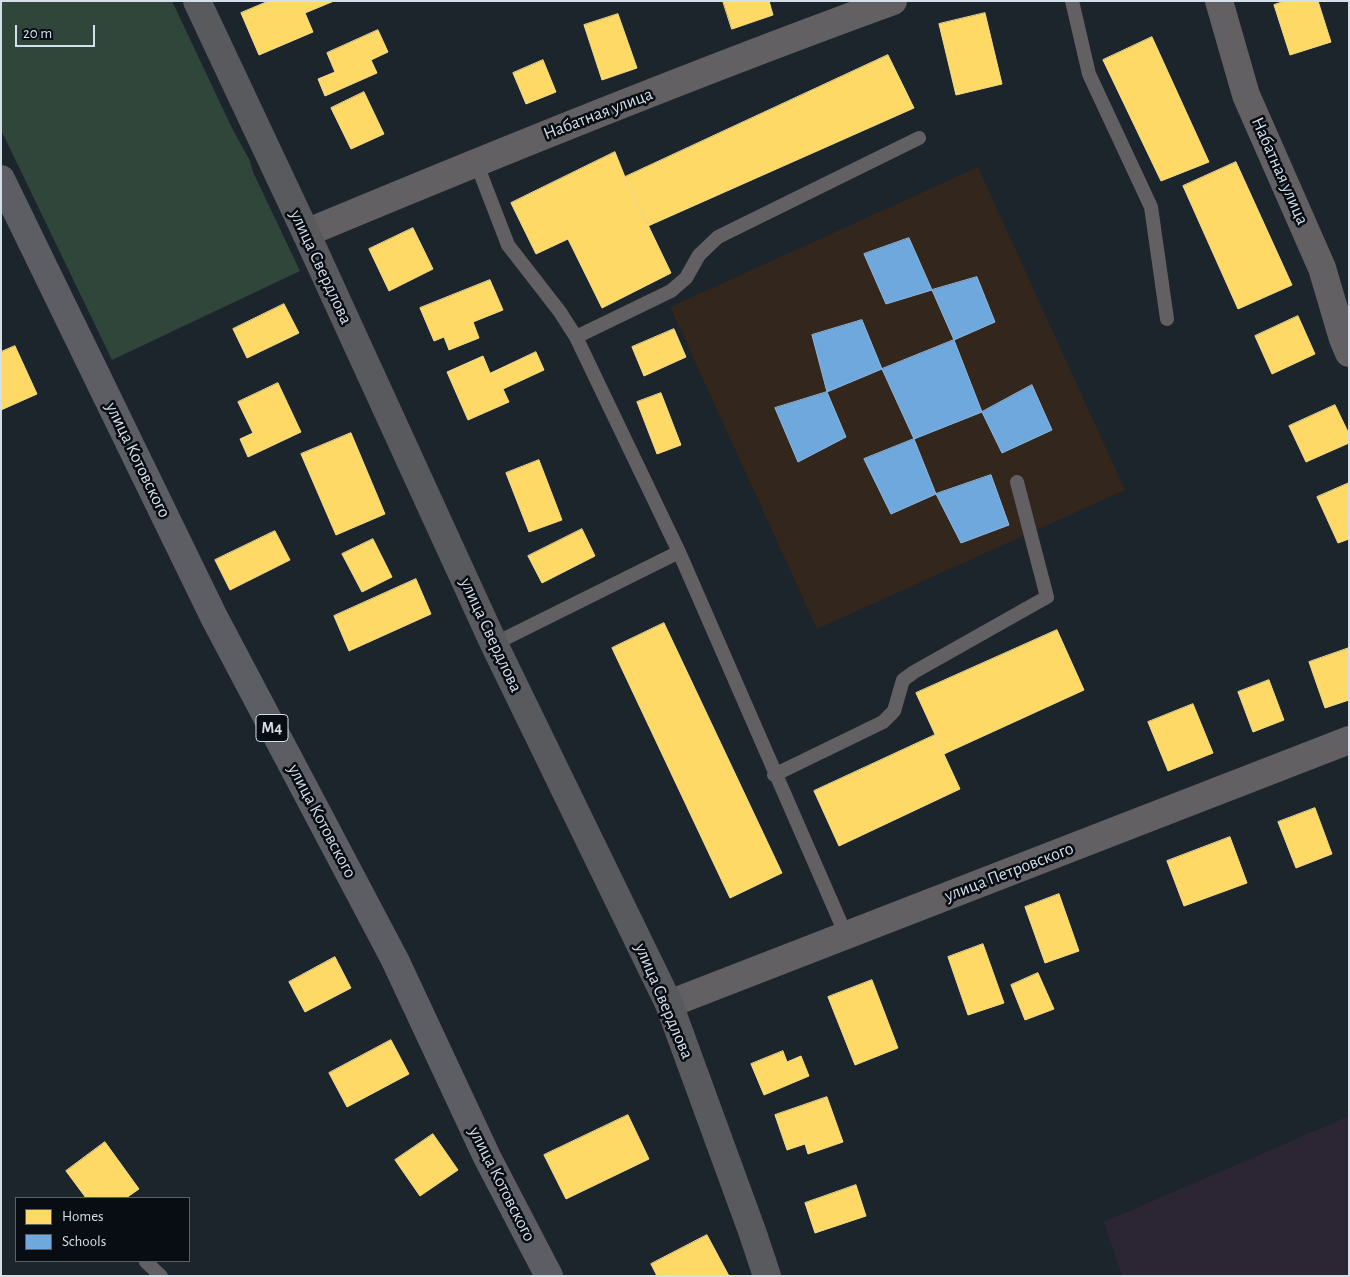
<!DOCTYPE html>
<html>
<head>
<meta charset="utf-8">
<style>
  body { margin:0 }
  #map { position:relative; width:1350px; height:1277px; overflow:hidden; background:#1c242c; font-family:"Alegreya Sans",sans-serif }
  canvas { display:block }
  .frame { position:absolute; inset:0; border:2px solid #d5dfe9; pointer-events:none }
  .legend { position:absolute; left:15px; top:1197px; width:175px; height:65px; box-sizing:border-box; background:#070d13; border:1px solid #596169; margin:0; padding:6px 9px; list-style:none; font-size:15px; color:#d5dfe9 }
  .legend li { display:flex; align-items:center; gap:10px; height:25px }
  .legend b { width:25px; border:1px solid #596169 }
  .scale { position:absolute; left:15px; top:25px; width:80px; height:22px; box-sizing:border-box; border:2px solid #d5dfe9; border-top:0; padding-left:6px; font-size:15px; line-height:18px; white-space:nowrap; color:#d5dfe9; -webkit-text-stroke:4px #070d13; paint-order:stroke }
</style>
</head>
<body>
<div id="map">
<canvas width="1350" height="1277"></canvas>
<div class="frame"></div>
<ul class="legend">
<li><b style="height:14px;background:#ffd966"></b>Homes</li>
<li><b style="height:14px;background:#6fa8dc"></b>Schools</li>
</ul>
<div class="scale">20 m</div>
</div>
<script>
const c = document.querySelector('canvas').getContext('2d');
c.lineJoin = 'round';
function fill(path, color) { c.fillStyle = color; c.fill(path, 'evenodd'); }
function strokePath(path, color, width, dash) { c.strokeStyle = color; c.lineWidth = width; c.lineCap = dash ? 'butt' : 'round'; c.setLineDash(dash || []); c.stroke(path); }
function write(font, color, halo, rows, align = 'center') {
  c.font = font + ' "Alegreya Sans",sans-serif'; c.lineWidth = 5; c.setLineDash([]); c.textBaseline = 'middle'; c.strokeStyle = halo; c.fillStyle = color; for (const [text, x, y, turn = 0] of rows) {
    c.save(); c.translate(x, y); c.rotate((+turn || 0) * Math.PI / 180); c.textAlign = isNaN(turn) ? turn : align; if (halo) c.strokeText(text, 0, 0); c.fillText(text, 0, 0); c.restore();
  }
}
const industrial = new Path2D(`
  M1349,1116V1276H1122L1104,1222Z`);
const education = new Path2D(`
  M978,167L1125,490L817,629L670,307Z`);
const green = new Path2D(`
  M1,1H172L232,128L250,161L253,172L300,271L112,360L1,130Z`);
const homes = new Path2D(`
  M269,1H334L305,13L313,32L259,55L241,13Z
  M723,1H769L773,15L732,29Z
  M1285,1H1318L1331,42L1290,55L1274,5Z
  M985,13L1002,84L956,95L939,24Z
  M618,14L637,68L602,80L584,25Z
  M378,30L388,52L371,60L377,73L325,96L318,79L335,72L327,53Z
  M1152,37L1209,162L1161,181L1103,60Z
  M888,55L914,108L648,226L625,177Z
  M543,60L556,92L526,104L513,73Z
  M364,92L384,134L351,149L331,108Z
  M615,152L625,177L671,273L602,308L568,239L536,254L511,203Z
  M1236,162L1292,285L1238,309L1183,186Z
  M413,228L433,269L389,291L369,249Z
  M490,280L503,310L473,322L479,338L449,350L444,337L434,341L420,308Z
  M284,304L299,333L247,358L233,329Z
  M1298,316L1315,354L1272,374L1255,336Z
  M674,329L686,357L644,376L632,347Z
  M15,346L37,394L1,410V352Z
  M536,352L544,370L503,389L509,402L468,420L447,372L483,356L490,373Z
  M278,383L301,432L248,457L240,439L253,433L238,402Z
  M661,393L681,445L657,454L637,402Z
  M1335,405L1349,434V443L1306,462L1289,426Z
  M351,433L385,514L336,535L301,454Z
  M539,460L562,520L529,532L506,473Z
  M1349,483V539L1338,543L1317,497Z
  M582,529L595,556L542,583L528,556Z
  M275,531L290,560L230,590L215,560Z
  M373,539L392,577L362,592L342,554Z
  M416,579L431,614L349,651L334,616Z
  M664,623L782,873L730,898L612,648Z
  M1057,630L1084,690L944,754L916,693Z
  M1349,648V700L1325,708L1309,662Z
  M1269,680L1284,720L1253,732L1238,692Z
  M1193,704L1213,753L1168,771L1148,722Z
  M935,735L960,789L839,846L814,791Z
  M1315,808L1332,854L1296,868L1278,822Z
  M1230,837L1247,883L1184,906L1167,861Z
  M1059,894L1079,951L1045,963L1025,907Z
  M983,944L1004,1003L968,1015L948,957Z
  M335,957L351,988L305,1012L289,982Z
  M1038,973L1054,1009L1025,1020L1011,985Z
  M872,980L898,1048L855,1065L828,997Z
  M391,1040L409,1074L347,1107L329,1073Z
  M783,1051L787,1062L801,1056L809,1076L764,1095L751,1064Z
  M827,1097L843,1142L808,1154L805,1144L787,1150L775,1115Z
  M628,1115L649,1159L566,1199L544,1155Z
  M433,1134L458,1170L420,1196L395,1160Z
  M105,1142L139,1189L126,1198H86L66,1171Z
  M856,1185L866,1216L815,1233L805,1203Z
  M707,1235L729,1276H657L651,1264Z`);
const schools = new Path2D(`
  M909,238L932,290L886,304L864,254Z
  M977,277L995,322L954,340L932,290Z
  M862,320L882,369L827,392L812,335Z
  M954,340L982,412L914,439L882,369Z
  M1032,385L1052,430L1002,453L982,412Z
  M827,392L846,437L798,462L775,408Z
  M914,439L936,494L891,514L864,459Z
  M991,475L1009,525L961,543L936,494Z`);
const lane = new Path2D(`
  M1072,1L1089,74L1151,207L1167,319
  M476,162L508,245L560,312L576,337L679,552L494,644
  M576,337L671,291L686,278L699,255L718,237L919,138
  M679,552L846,935
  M774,775L883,722L894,711L903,680L914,672L1047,597L1017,482
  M146,1262L161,1276`);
const street = new Path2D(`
  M1219,1L1246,95L1322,268L1343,339L1349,353
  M306,233C500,152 695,73 893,1
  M669,1004L1349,740`);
const secondary = new Path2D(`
  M197,1L306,233L494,644L669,1004L752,1231L767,1276`);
const highway = new Path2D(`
  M1,179L214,617L395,960L487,1157L549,1276`);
const shields = [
  [272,728,32]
];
const shieldNames = [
  ["M4",272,728]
];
const streetNames = [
  ["Набатная улица",598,114,-21],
  ["Набатная улица",1280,171,66],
  ["улица Свердлова",321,267,65],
  ["улица Котовского",138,460,64],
  ["улица Свердлова",491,635,65],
  ["улица Котовского",322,821,62],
  ["улица Петровского",1009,872,-21],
  ["улица Свердлова",664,1001,67],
  ["улица Котовского",502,1184,63]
];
fill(industrial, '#2c2634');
fill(education, '#32261d');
fill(green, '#30463b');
fill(homes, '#ffd966');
strokePath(homes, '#f2db8d', 1);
fill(schools, '#6fa8dc');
strokePath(schools, '#8eb8e0', 1);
strokePath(lane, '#626062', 14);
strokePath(street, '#626062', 28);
strokePath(secondary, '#585a5e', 28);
strokePath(highway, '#5d5e63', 28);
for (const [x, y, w] of shields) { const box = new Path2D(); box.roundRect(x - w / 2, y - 13.5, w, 27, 4); c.fillStyle = '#070d13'; c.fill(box); strokePath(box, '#d5dfe9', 1); }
write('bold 16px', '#d5dfe9', null, shieldNames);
write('18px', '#d5dfe9', '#070d13', streetNames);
</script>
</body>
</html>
